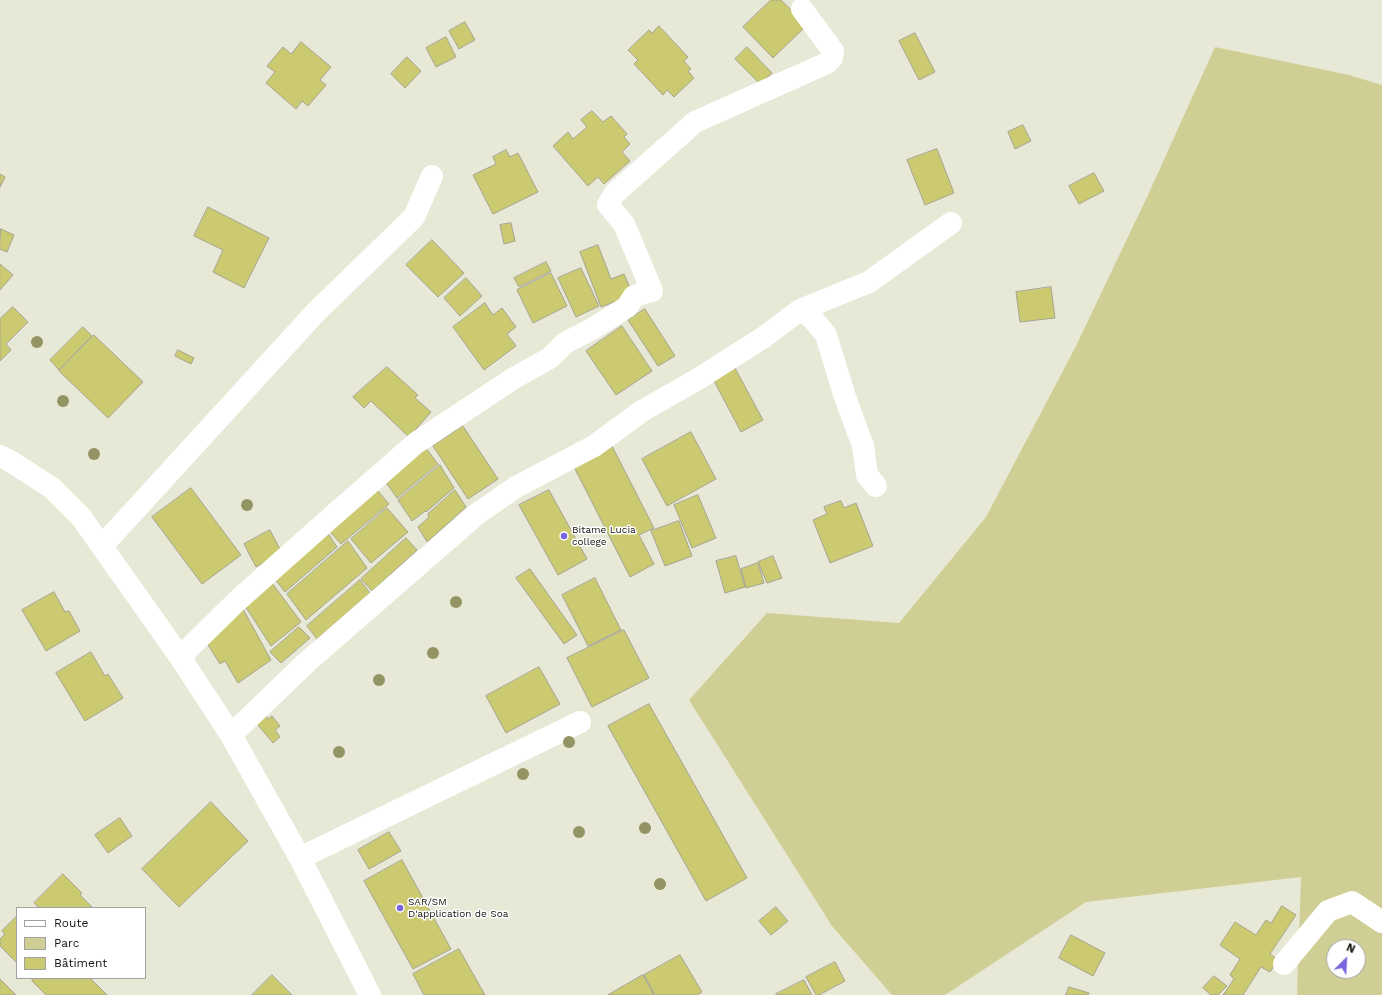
<!DOCTYPE html>
<html>
<head>
<meta charset="utf-8">
<style>
  body { margin:0 }
  #map { position:relative; width:1382px; height:995px; overflow:hidden; background:#e8e8d7; font-family:"Work Sans",sans-serif }
  canvas { display:block }
  .legend { position:absolute; left:16px; top:907px; width:130px; height:72px; box-sizing:border-box; background:#fff; border:1px solid #a1a19f; margin:0; padding:5px 7px; list-style:none; font-size:12px; color:#14140e }
  .legend li { display:flex; align-items:center; gap:8px; height:20px }
  .legend b { width:20px; border:1px solid #a1a19f }
  .north { position:absolute; left:1326px; top:939px; width:40px; height:40px; box-sizing:border-box; background:#fff; border:1px solid #a1a19f; border-radius:50%; rotate:24deg; font-size:11px; font-weight:700; line-height:16px; text-align:center; color:#14140e }
  .north::after { content:''; display:block; margin:auto; width:14px; height:18px; background:#7a65e0; clip-path:polygon(50% 0,100% 100%,50% 72%,0 100%) }
</style>
</head>
<body>
<div id="map">
<canvas width="1382" height="995"></canvas>
<ul class="legend">
<li><b style="height:5px;background:#fff"></b>Route</li>
<li><b style="height:11px;background:#cfcf95"></b>Parc</li>
<li><b style="height:11px;background:#ccca70"></b>Bâtiment</li>
</ul>
<div class="north">N</div>
</div>
<script>
const c = document.querySelector('canvas').getContext('2d');
c.lineJoin = 'round';
function fill(path, color) { c.fillStyle = color; c.fill(path, 'evenodd'); }
function strokePath(path, color, width, dash) { c.strokeStyle = color; c.lineWidth = width; c.lineCap = dash ? 'butt' : 'round'; c.setLineDash(dash || []); c.stroke(path); }
function write(font, color, halo, rows, align = 'center') {
  c.font = font + ' "Work Sans",sans-serif'; c.lineWidth = 3; c.setLineDash([]); c.textBaseline = 'middle'; c.strokeStyle = halo; c.fillStyle = color; for (const [text, x, y, turn = 0] of rows) {
    c.save(); c.translate(x, y); c.rotate((+turn || 0) * Math.PI / 180); c.textAlign = isNaN(turn) ? turn : align; if (halo) c.strokeText(text, 0, 0); c.fillText(text, 0, 0); c.restore();
  }
}
const green = new Path2D(`
  M1215,47L1349,75L1382,85V995H1297L1301,877L1086,902L945,995H892L832,926L689,700L767,613L899,623L986,517L1075,348L1148,195ZM1334,947H1358V971H1334Z`);
const building = new Path2D(`
  M771,0H781L807,25L773,58L743,27Z
  M465,22L475,40L459,49L449,31Z
  M659,26L688,57L684,61L691,69L688,71L694,78L674,97L667,90L663,95L634,64L638,60L628,50L649,30L652,33Z
  M915,33L935,72L919,80L899,41Z
  M446,37L456,57L436,67L426,48Z
  M301,42L331,67L320,80L326,85L308,106L302,101L296,109L266,83L275,72L267,66L283,47L291,54Z
  M747,47L772,73L760,84L735,59Z
  M407,57L421,71L405,88L391,74Z
  M592,111L603,122L611,116L627,134L624,137L630,144L622,152L630,161L604,184L598,177L588,186L553,146L568,132L573,139L587,127L581,120Z
  M1023,125L1031,141L1015,149L1008,132Z
  M937,149L954,193L925,205L907,160Z
  M506,150L510,157L518,153L538,192L493,214L473,175L496,164L493,157Z
  M1094,173L1104,191L1079,204L1069,186Z
  M0,174L5,177L0,187Z
  M208,207L269,238L244,288L213,272L223,250L194,236Z
  M511,223L515,241L504,244L500,225Z
  M1,229L14,235L7,252L0,249Z
  M432,240L464,273L438,297L406,265Z
  M598,245L611,279L624,274L633,295L601,307L580,252Z
  M546,262L551,271L519,287L514,278Z
  M0,264L13,275L0,290Z
  M581,268L599,306L576,317L558,278Z
  M551,273L567,306L533,323L517,290Z
  M466,278L482,296L460,316L444,298Z
  M1051,287L1055,318L1020,322L1016,292Z
  M485,303L493,315L502,308L516,327L507,334L516,346L484,370L453,327Z
  M13,307L28,322L6,344L11,350L0,361V319Z
  M645,309L675,356L658,366L628,320Z
  M622,326L652,371L616,395L586,351Z
  M83,327L92,336L59,370L50,360Z
  M94,335L143,382L108,418L59,371Z
  M178,350L194,358L191,364L175,356Z
  M387,367L418,395L415,398L431,412L409,437L371,401L364,408L353,397Z
  M735,368L763,420L741,432L713,379Z
  M463,426L498,479L468,499L433,446Z
  M691,432L716,479L667,506L642,459Z
  M611,444L654,528L639,535L654,564L630,577L572,463Z
  M425,447L438,464L397,498L385,481Z
  M440,465L454,488L426,512L425,511L412,521L398,500Z
  M191,488L241,555L202,584L152,517Z
  M377,490L389,504L341,544L329,531Z
  M455,490L466,507L427,542L418,527L429,517L428,514Z
  M549,490L587,559L558,575L519,505Z
  M698,495L716,538L692,548L674,505Z
  M841,501L844,508L856,503L873,546L830,563L813,520L827,514L824,507Z
  M387,508L408,532L371,563L351,539Z
  M679,521L692,556L665,566L651,531Z
  M270,530L282,553L256,567L244,544Z
  M327,532L337,547L285,592L274,578Z
  M406,538L417,550L372,591L361,579Z
  M348,541L367,568L306,620L287,594Z
  M736,556L745,587L725,593L716,561Z
  M773,556L782,578L767,583L758,562Z
  M758,563L764,583L746,588L741,569Z
  M530,569L577,635L564,644L516,578Z
  M595,578L621,630L588,646L562,595Z
  M360,580L370,593L317,639L307,626Z
  M272,583L301,622L271,646L245,606Z
  M54,592L65,612L69,611L80,631L46,651L22,610Z
  M243,609L271,660L238,683L225,661L220,664L205,640Z
  M299,627L310,638L281,663L270,652Z
  M624,630L649,678L592,707L567,658Z
  M91,652L105,676L108,674L123,698L85,721L56,673Z
  M539,667L560,704L506,733L486,696Z
  M649,704L747,878L706,901L608,726Z
  M262,712L268,719L272,716L280,726L275,730L280,737L273,743L253,719Z
  M211,802L248,841L179,907L142,869Z
  M120,818L132,836L108,853L95,835Z
  M389,832L401,851L369,869L358,850Z
  M402,860L451,949L413,969L364,881Z
  M63,874L82,893L80,895L93,908H39L34,903Z
  M1282,906L1296,915L1270,954L1278,960L1270,972L1261,967L1243,995H1223L1234,979L1230,975L1240,959L1220,945L1235,922L1256,935L1266,920L1271,923Z
  M776,907L788,921L771,935L759,921Z
  M17,916V963L0,946V939L5,934L2,931Z
  M1071,935L1105,953L1093,976L1059,958Z
  M459,949L485,995H424L413,974Z
  M680,955L702,992L697,995H655L644,975Z
  M835,962L845,981L819,995H816L806,977Z
  M272,975L292,995H252Z
  M643,975L654,995H608Z
  M1214,976L1227,986L1218,995H1211L1203,988Z
  M34,978H90L107,995H46L32,981Z
  M0,979L16,995H0Z
  M804,980L812,995H776V994Z
  M1069,987L1089,993L1088,995H1066Z`);
const street = new Path2D(`
  M800,310L869,282L951,223
  M0,456L10,461L52,488L81,517L180,657L231,735L300,858L370,995
  M102,546L316,312L414,217L432,176
  M180,657L237,601L328,520L416,443L514,378L550,358L565,343L592,329L627,307L634,296L652,291L624,224L608,205L614,194L695,122L827,63L832,58L833,51L802,9
  M231,735L307,662L477,514L516,487L594,446L642,411L698,379L764,337L800,310L812,318L826,335L845,397L863,446L867,475L876,486
  M300,858L580,722
  M1284,964L1328,911L1352,902L1382,922`);
const trees = [
  [37,342],
  [63,401],
  [94,454],
  [247,505],
  [456,602],
  [433,653],
  [379,680],
  [569,742],
  [339,752],
  [523,774],
  [645,828],
  [579,832],
  [660,884]
];
const markers = [
  [564,536,4,"#7a65e0"],
  [400,908,4,"#7a65e0"]
];
const poiNames = [
  ["Bitame Lucia",572,530],
  ["college",572,542],
  ["SAR/SM",408,902],
  ["D'application de Soa",408,914]
];
fill(green, '#cfcf95');
fill(building, '#ccca70');
strokePath(building, '#a4a494', 1);
strokePath(street, '#fff', 22);
c.fillStyle = '#949363';
for (const [x, y] of trees) { c.beginPath(); c.arc(x, y, 6, 0, 2 * Math.PI); c.fill(); }
for (const [x, y, r, color] of markers) { const dot = new Path2D(); dot.arc(x, y, r, 0, 2 * Math.PI); c.fillStyle = color; c.fill(dot); strokePath(dot, '#fff', 1.5); }
write('10px', '#14140e', '#fff', poiNames, 'left');
</script>
</body>
</html>
